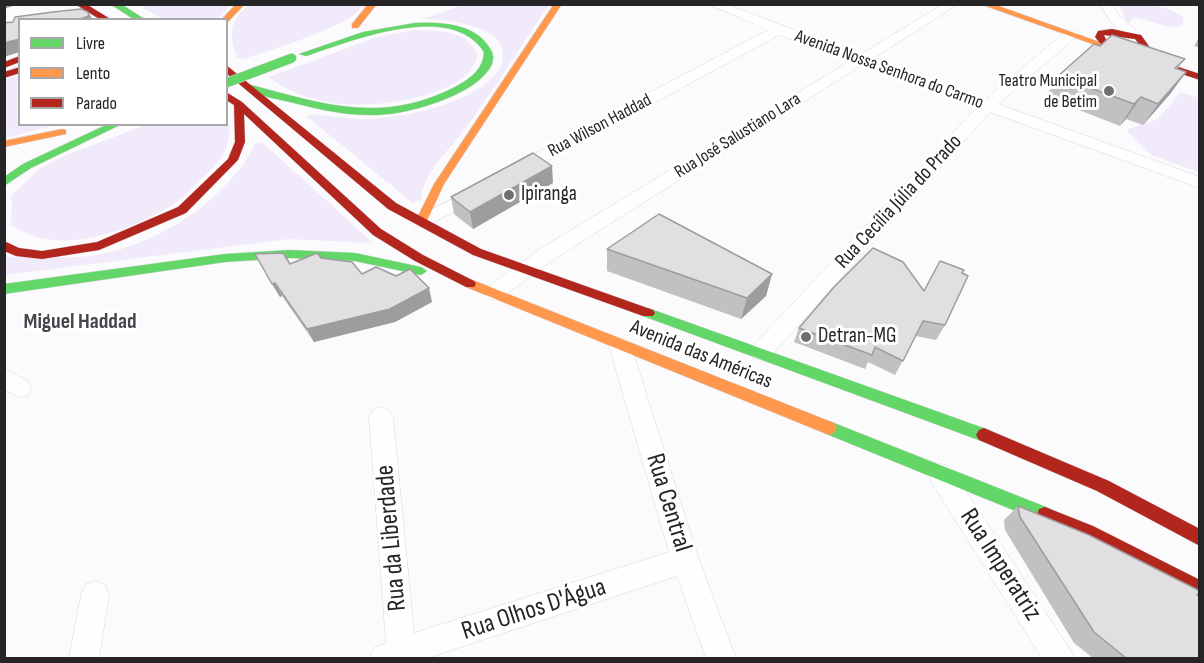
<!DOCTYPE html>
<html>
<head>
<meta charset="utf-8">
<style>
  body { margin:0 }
  #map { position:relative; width:1204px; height:663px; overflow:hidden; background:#fbfafc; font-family:"Sofia Sans Condensed",sans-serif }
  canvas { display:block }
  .frame { position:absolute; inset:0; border:6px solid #252427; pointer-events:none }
  .legend { position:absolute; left:18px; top:18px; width:210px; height:108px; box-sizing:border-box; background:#fff; border:2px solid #a8a7a9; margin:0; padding:8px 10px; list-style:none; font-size:18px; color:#252427 }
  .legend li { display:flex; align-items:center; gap:12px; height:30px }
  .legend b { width:30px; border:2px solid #a8a7a9 }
</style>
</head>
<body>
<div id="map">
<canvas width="1204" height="663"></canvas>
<div class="frame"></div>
<ul class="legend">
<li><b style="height:8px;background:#63d668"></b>Livre</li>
<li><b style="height:8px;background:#ff974d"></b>Lento</li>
<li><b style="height:8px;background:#b3261e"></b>Parado</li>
</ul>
</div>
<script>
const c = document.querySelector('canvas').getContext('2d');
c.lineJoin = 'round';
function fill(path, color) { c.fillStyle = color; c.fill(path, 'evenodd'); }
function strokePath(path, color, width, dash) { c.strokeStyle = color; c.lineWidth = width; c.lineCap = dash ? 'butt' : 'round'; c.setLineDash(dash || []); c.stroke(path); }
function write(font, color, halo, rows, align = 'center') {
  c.font = font + ' "Sofia Sans Condensed",sans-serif'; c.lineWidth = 6; c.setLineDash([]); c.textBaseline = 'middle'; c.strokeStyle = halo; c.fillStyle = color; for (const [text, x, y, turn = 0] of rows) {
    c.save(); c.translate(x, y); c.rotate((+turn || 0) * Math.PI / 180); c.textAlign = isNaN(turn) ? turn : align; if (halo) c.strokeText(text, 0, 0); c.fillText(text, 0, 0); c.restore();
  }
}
const green = new Path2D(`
  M151,4L231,5L216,20L164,19L142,8Z
  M250,5H362C356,25 267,51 244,59L237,57C229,35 229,18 250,5Z
  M463,5H549C521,46 494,90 464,130C448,152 424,171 421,199L413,203L306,116C315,112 348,119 360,119C397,120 485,103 501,65C517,26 446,19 422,19Z
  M1119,5C1140,5 1167,3 1184,18L1182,26L1170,27L1134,17L1128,24Z
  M416,30C437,30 470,31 477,55C475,71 461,80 447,87C395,110 314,114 269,77L377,37Z
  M19,75L20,124L55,125L5,138L4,80Z
  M1181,92L1199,98V172L1151,155L1126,130L1158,119Z
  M227,119C236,145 216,166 199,181C189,190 179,202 167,208C123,233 57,257 11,225L12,195L38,170L61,157L146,125L226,124Z
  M263,143L373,243L288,239L5,275L4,257C32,256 70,260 96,255C157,245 228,200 255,144Z`);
const street = new Path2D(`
  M708,4H726L860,55L943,4H958L872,59L985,100L1066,31H1076L1078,34L1076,37L998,104L1200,177V188L990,112L769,358L761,360L753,358L750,352L753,346L977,107L862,65L554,259L501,298L494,300L487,298L484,293L487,288L540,249L850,61L779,35L523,174H511L509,170L511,166L768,30Z
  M1100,4H1112L1119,16L1138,32L1140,35L1138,38H1128L1110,21Z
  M476,187L482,188L485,192L482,196L427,226H415L412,222L415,218Z
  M620,338L628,340L631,346L699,560L736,658H706L677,576L427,658H369L374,648L386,643L369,417L373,410L381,407L389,410L393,417L414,633L669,552L609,346L612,340Z
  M4,369L28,381L31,388L28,395L20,397L4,390Z
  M941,464L950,467L1069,648L1074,658H1042L932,483L929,475L932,467Z
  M95,581L105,585L109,595L99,658H69L81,595L85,585Z`);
const fast = new Path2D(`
  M110,4H121L146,20H135Z
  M415,23C440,22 474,23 489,47C493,52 494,57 492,64C480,91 428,107 402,112C367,119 332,113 298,104C283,100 259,97 246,88L251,85C323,104 381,124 453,88C468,80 483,71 484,52C451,0 351,41 306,56L299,54L363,32Z
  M108,124H122L31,168L4,186V177L23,164Z
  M290,250L355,253L421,267L427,271L421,275L355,261L290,258L225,262L4,294V284L225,254Z
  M648,308L989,430L992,435L989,440L984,442L643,316L641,313L643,310Z
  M829,421L1051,509L1053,515L1051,521L1045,523L824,433L821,428L824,423Z`);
const slow = new Path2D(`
  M236,4H245L228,22L221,20Z
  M368,4H377L358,28H352V24Z
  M554,4H562L444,184L425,225H417L415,222L434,184Z
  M980,4H993L1108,45L1101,47Z
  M62,129L66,130V134L4,147V141Z
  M470,279L834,423L837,428L834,433L829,435L824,433L466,287L464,284L466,281Z`);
const jam = new Path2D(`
  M75,4H86L112,20H101Z
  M1112,29L1141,35L1151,49C1133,63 1107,54 1095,37L1098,31ZM1104,35L1135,39L1142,48C1129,52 1108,50 1104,35Z
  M20,56V62L4,68V62Z
  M1148,57L1200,74V80L1145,62L1144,60Z
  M226,65L396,203L481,249L653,310L655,313L653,316H643L473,255L388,209L226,73Z
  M20,67V73L4,78V72Z
  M226,92L242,102L381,229L423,255L474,281L476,284L474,287H466L415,261L373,235L244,114L245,142L238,160L186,213L99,250L42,259L16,256L4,251V241L19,248L42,251L97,242L178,207L228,159L235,142L234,105L226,100Z
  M984,428L1109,481L1200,529V546L1097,491L979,440L976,435L979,430Z
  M1045,507L1093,526L1200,580V599L1081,538L1039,521L1037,515L1039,509Z`);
const fastBridge = new Path2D(`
  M226,83L292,58`);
const wall = new Path2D(`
  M1200,36V48L1194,46Z
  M1100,46L1185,59L1177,69L1171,93L1143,125L1126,119L1120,126L1046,97L1058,76Z
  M553,183L473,229L454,214L451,197Z
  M607,249L772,274L766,296L741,319L607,271Z
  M255,254L290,264L321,258L432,302L395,322L314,342L282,296L280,297Z
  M924,290L945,325L936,340L916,336L895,375L868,362L865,369L794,342L799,328Z
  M1018,506L1197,595L1200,658H1093L1074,643L1005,530L1004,520Z`);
const shadedWall = new Path2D(`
  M4,4H19L4,9Z
  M88,12L93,20H77Z
  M20,39V52L4,57V43Z
  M1186,72L1171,93L1143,125L1158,104Z
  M1141,97L1126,119L1120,126L1134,104Z
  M552,166L553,183L473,229L470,212Z
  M772,274L766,296L741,319L747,298Z
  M275,283L282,296L280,297L272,284Z
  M429,288L432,302L395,322L314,342L307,329Z`);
const building = new Path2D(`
  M81,9L88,12L89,16L77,20H20V39L4,43V23L13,22L15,17L53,12Z
  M1112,35L1185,59L1175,68L1186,72L1158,104L1141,97L1134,104L1058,76L1094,44L1100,46Z
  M533,153L552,166L470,212L451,197Z
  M659,214L772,274L747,298L607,249Z
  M873,248L903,262L924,291L940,261L964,270L962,273L968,276L945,325L923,321L903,361L875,347L872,355L799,328L834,287Z
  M283,253L290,264L317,253L321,258L352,262L362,274L376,267L396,276L410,269L429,288L390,309L307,329L275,283L272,284L255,254Z
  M1018,506L1089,535L1200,591L1197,595L1200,597V658H1126L1094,632L1020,517Z`);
const markers = [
  [1109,91,6,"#706f72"],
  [509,195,6,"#706f72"],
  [806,337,6,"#706f72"]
];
const farStreetnames = [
  ["Avenida Nossa Senhora do Carmo",889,70,20],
  ["Rua Wilson Haddad",600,126,-28],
  ["Rua José Salustiano Lara",738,136,-32]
];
const farPoinames = [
  ["Teatro Municipal",1097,81],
  ["de Betim",1097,102]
];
const poiNames = [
  ["Ipiranga",521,195],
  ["Detran-MG",818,337]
];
const streetNames = [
  ["Rua Cecília Júlia do Prado",899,202,-47],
  ["Avenida das Américas",701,355,22]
];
const neighbourhoodNames = [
  ["Miguel Haddad",80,322]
];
const nearStreetnames = [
  ["Rua Central",668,503,73],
  ["Rua da Liberdade",392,538,-95],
  ["Rua Imperatriz",1000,565,57],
  ["Rua Olhos D'Água",534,610,-18]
];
fill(green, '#f0eafa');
strokePath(street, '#d9d7da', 1);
strokePath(fast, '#d9d7da', 1);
strokePath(slow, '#d9d7da', 1);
strokePath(jam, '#d9d7da', 1);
fill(street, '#fefeff');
fill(fast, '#63d668');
fill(slow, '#ff974d');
fill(jam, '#b3261e');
strokePath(fastBridge, '#d9d7da', 10, []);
strokePath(fastBridge, '#63d668', 9);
fill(wall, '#c2c0c2');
fill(shadedWall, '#9e9c9e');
fill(building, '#e1dfe2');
strokePath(building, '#9e9c9e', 1.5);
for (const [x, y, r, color] of markers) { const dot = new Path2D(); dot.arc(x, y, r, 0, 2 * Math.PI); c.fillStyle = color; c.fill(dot); strokePath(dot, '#fff', 2); }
write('18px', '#252427', '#fff', farStreetnames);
write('18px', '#252427', '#fff', farPoinames, 'right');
write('21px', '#252427', '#fff', poiNames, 'left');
write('21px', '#252427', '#fff', streetNames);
write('bold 22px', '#48454d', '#fff', neighbourhoodNames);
write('26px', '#252427', '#fff', nearStreetnames);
</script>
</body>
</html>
